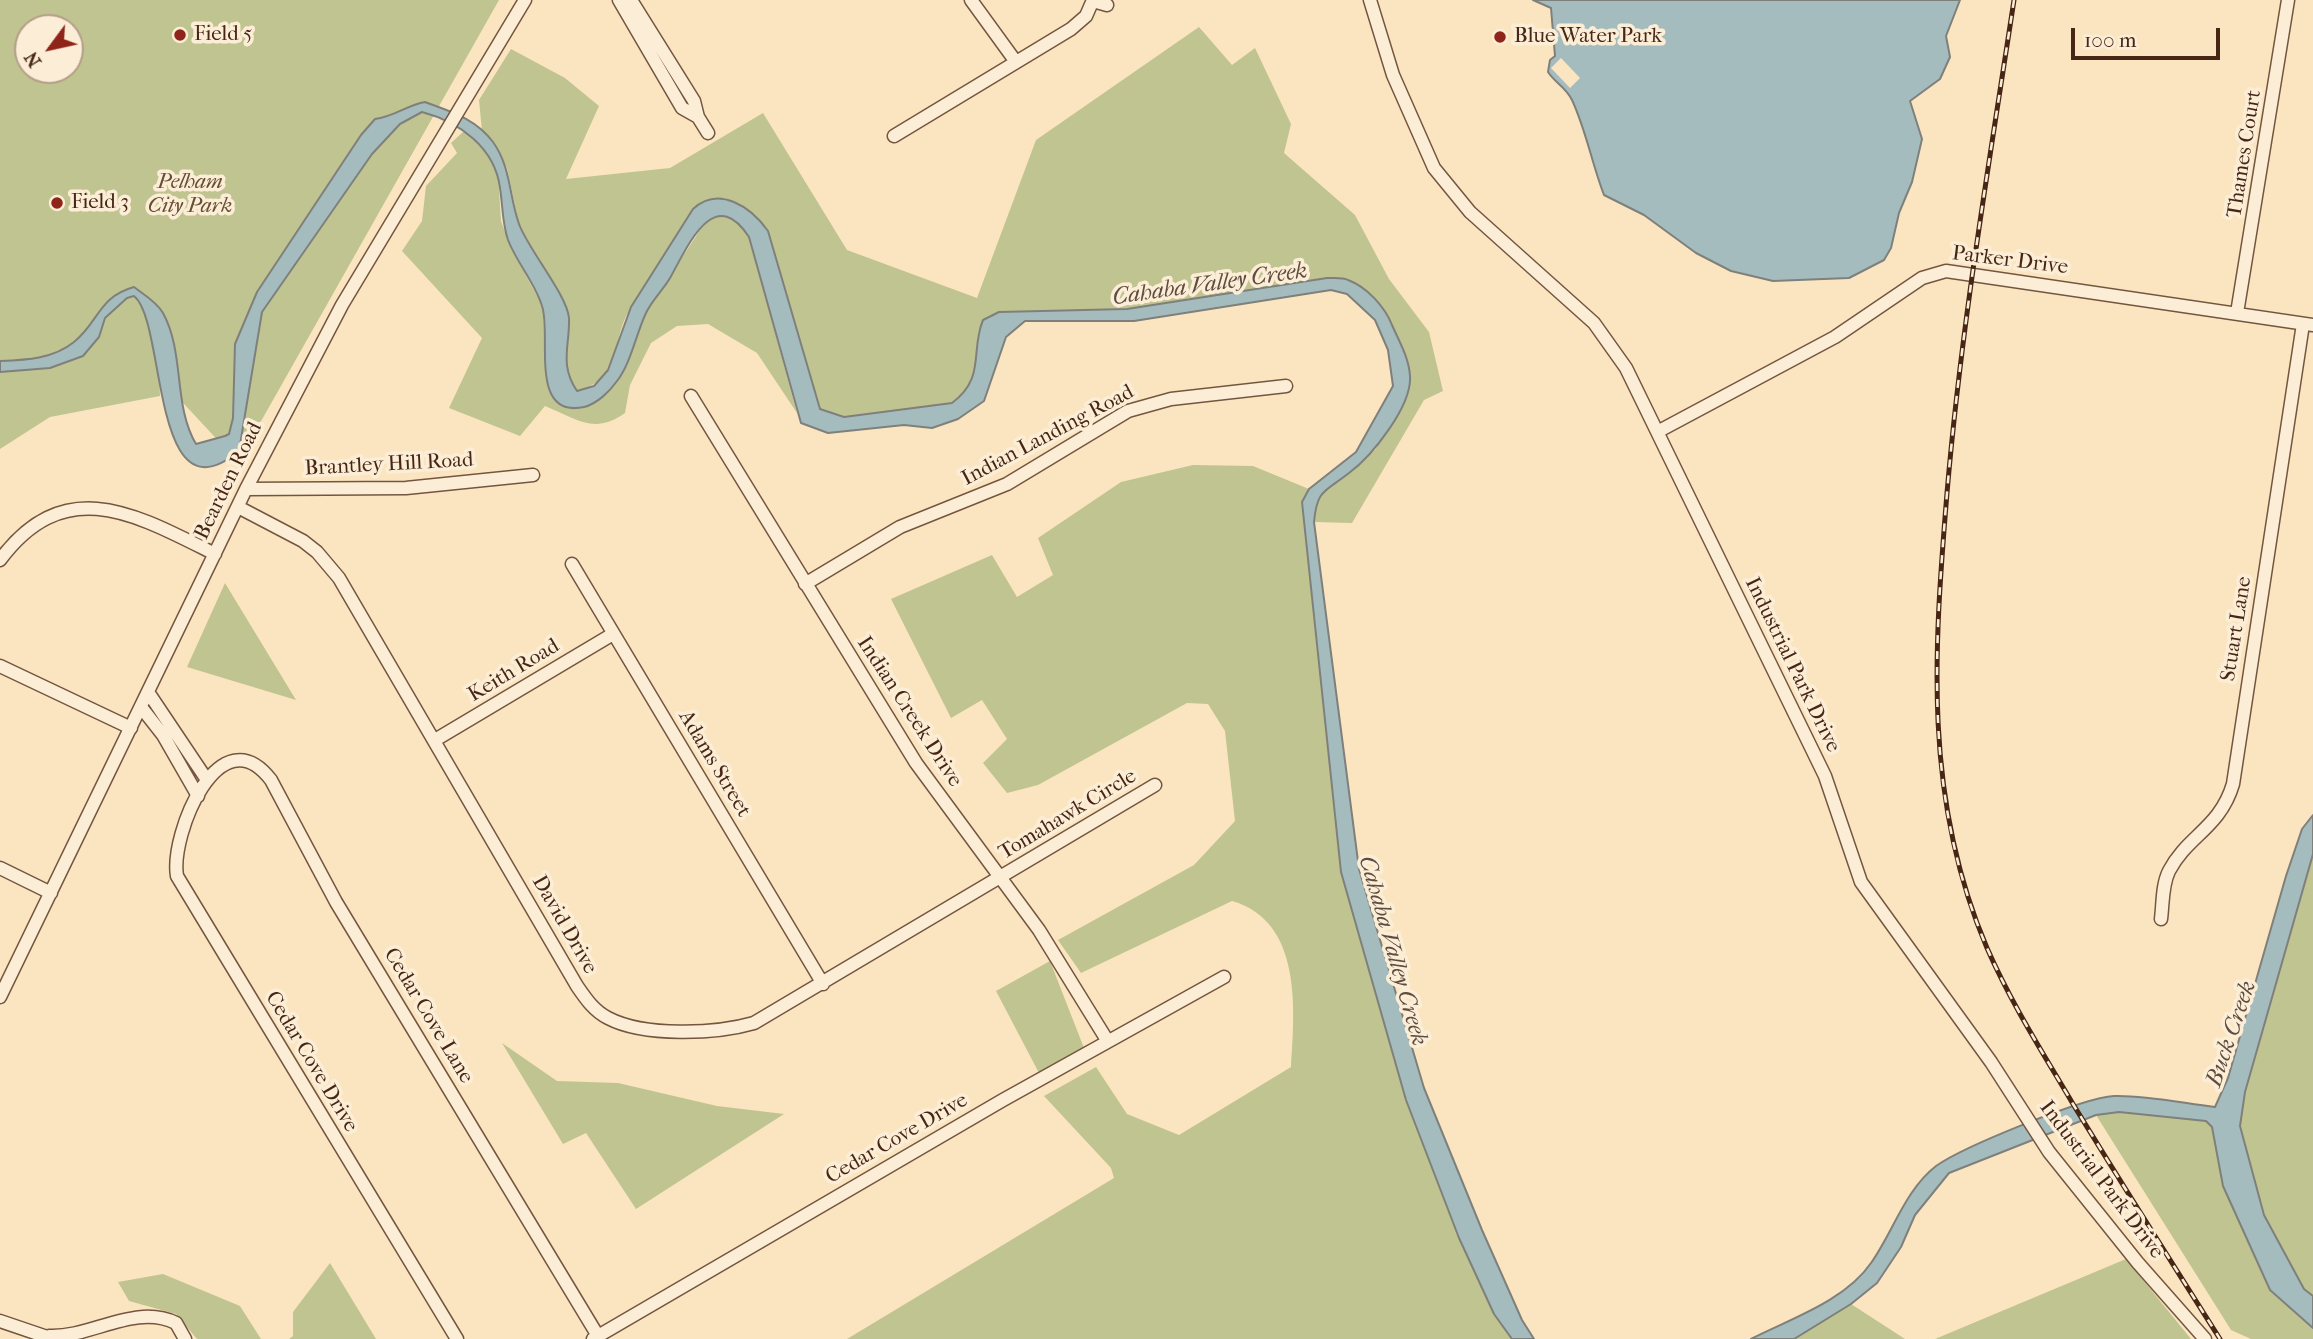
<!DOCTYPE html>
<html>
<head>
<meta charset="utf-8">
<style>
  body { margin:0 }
  #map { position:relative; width:2313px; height:1339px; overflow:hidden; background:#fbe5c0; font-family:"IM FELL French Canon",serif }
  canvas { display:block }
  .north { position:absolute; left:14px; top:14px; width:70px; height:70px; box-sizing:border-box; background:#fceed6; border:2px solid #b49e89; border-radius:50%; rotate:237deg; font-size:19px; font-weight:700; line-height:28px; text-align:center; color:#472616 }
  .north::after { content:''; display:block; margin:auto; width:24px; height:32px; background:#8f2418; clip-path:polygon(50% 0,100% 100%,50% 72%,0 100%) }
  .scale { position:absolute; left:2071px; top:28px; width:149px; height:32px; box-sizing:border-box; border:4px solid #472616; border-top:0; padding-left:9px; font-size:21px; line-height:24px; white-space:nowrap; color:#472616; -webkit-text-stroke:5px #fceed6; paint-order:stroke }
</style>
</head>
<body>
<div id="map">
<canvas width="2313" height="1339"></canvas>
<div class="north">N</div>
<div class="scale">100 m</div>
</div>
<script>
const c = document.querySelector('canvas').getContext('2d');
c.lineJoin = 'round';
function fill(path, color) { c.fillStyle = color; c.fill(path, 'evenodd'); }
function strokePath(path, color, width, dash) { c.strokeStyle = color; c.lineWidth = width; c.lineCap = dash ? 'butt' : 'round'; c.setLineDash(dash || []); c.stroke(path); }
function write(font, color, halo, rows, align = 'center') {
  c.font = font + ' "IM FELL French Canon",serif'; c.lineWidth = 7; c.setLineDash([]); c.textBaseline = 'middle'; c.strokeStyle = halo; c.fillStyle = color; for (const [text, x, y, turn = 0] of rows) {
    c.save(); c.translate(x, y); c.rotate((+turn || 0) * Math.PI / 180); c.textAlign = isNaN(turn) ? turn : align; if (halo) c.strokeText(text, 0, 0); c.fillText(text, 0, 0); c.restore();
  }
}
const green = new Path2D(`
  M0,0H499L238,462L159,377L160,396L50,417L0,449ZM28,28H70V70H28Z
  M1199,27L1232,65L1255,48L1291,124L1284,153L1355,215L1389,279L1429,332L1443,391L1424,400L1352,523L1314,522L1316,501L1323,491L1376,449L1406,355L1348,279L1327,278L1127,309L999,312L978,332C978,360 976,386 952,403L844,417L820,409L768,231C756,214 743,205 724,198C694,233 658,267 632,306C610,338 623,379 577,391L571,382L564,354L569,316L519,224L507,168L493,142L482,131L479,100L511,49L565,78L599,106L566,179L670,168L763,113L847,250L977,298L1036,140Z
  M464,131L489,153L498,173L501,221L511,248L543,307L546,378L554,400L619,379L647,311L704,224L719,215L729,216L739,221L749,237L797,413L757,353L708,324L677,326L651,343L630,385L625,413C594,435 577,419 545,406L520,436L449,408L482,338L402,251L422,221L426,186L457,153L451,143Z
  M1193,465L1253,466L1309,489L1302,502L1341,872L1406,1100L1459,1238L1494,1314L1512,1339H847L1114,1178L1111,1168L1044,1096L1096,1067L1127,1114L1179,1135L1291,1067C1295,1008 1302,921 1232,901L1081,973L1058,940L1194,865L1235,821L1225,731L1208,704L1187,703L1038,785L1007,793L983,763L1007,739L982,700L951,718L891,599L992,555L1017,597L1053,575L1038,538L1121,482Z
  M225,583L296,700L187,667Z
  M2313,854V1296L2304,1289L2264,1215L2240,1126L2245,1092Z
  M1050,961L1084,1048L1039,1073L996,991Z
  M502,1043L557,1081L618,1083L717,1106L784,1114L636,1209L586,1133L563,1144Z
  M2119,1112L2206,1121L2212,1127L2223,1186L2269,1290L2313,1328V1339H2251L2231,1330L2096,1115Z
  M2126,1259L2191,1339H1935Z
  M330,1263L376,1339H289L293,1336V1312Z
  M163,1274L240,1306L261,1339H197L176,1314L129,1301L118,1282Z
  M1851,1304L1905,1339H1794Z`);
const water = new Path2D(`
  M1533,0H1960L1946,36L1950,57L1940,79L1910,101L1922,139L1912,182L1899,213L1891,248L1884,260L1849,278L1773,281L1731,271L1696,253L1644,215L1604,195C1592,164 1586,130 1572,100C1565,86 1556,84 1548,72L1550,60L1555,56L1551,8Z
  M425,102C452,112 476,119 493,142C511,167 509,196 519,224C528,249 567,295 569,318C570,346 559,364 577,391L594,386L608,370L631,307L693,209C719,185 751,207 768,231L820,409L844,417L952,403C986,378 970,351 983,320L999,312L1127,309L1327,278C1333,278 1343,277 1348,280C1367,287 1385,307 1392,325C1399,341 1409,358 1410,376C1412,406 1372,456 1349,473C1325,492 1317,489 1314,522L1359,869L1424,1088L1482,1230L1522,1320L1534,1339H1512L1494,1314L1459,1238L1406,1100L1341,872L1302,502L1309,489L1356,452L1393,386L1388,350L1375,320L1347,294L1331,290L1134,321H1025L1006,337L984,401L958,419L932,428L904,425L828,433L801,423L749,237C714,183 688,246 670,278C663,290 652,300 646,313C636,334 631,363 617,381C610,391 597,404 584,407C528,419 552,334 542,306C535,283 517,263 508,240C502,222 503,207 500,188C495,148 460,122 422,112L400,124L372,154L262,312L239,451C150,525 167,322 134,296L127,298L105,318L99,337L83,356L50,368L0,372V361C26,360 53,359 74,342C99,322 98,297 134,287C143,294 157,302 163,313C185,353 173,406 196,444L225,436L229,434L233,418L235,344L257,292L361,135L375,119C394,117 407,105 425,102Z
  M2313,815V854L2245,1092L2240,1126L2264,1215L2304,1289L2313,1296V1328L2270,1290L2223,1186L2212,1127L2206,1121L2119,1112L2096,1115L1949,1173L1915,1215L1901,1247L1877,1283L1851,1304L1794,1339H1751C1790,1319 1845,1301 1871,1263C1893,1232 1905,1190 1936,1166C1963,1147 2082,1098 2114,1096C2146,1095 2182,1103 2215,1107L2228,1078L2286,876L2302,829Z`);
const pier = new Path2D(`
  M1561,58L1580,78L1570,88L1551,68Z`);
const minor = new Path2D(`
  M619,0L682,108L698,117
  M631,0L694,101L698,117L708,133
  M971,0L1016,62
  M1370,0L1393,75L1434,168L1470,212L1594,323L1626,368L1825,776L1861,882L1991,1062L2049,1152L2138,1263L2205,1339
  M1093,1L1107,5
  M894,136L1071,29L1086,16L1093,0
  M2237,313L2288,0
  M691,396L916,763L1039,930L1107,1040
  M1659,431L1835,337L1922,278L1946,271L2313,325
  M246,489L406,488L533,475
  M238,507L303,541L317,552L339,578L577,986C586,999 594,1011 608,1018C644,1037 716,1034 754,1023L1155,785
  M0,560C65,473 135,514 215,554
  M572,564L823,984
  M805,584L900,527L1007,484L1128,411L1171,399L1286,386
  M0,666L131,728
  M148,692L207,780
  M141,707L163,735L198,796
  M435,740L613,634
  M0,868L51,893
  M2161,919C2163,903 2162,885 2169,871C2187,836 2220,828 2233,784L2303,324
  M0,997L246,489L342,305L525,0
  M0,1321L53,1339
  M49,1336C91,1338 135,1303 176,1323L185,1339
  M457,1339L177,876C170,834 220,713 271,780L336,902L598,1336
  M593,1339L1003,1100L1224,977`);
const rail = new Path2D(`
  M2014,0C1989,164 1961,328 1947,493C1934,651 1923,798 1987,948C2011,1003 2043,1053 2073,1104C2121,1183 2171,1261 2220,1339`);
const markers = [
  [180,35,7,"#8f2418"],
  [1500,37,7,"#8f2418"],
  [57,203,7,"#8f2418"]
];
const poiNames = [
  ["Field 5",194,35],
  ["Blue Water Park",1514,37],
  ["Field 3",71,203]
];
const streetNames = [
  ["Thames Court",2245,154,-81],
  ["Parker Drive",2010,261,7],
  ["Indian Landing Road",1048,436,-28],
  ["Brantley Hill Road",389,465,-3],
  ["Bearden Road",229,481,-64],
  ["Stuart Lane",2237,629,-81],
  ["Industrial Park Drive",1792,665,64],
  ["Keith Road",514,671,-31],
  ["Indian Creek Drive",909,712,57],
  ["Adams Street",714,764,59],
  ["Tomahawk Circle",1068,815,-31],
  ["David Drive",564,925,60],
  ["Cedar Cove Lane",428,1016,59],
  ["Cedar Cove Drive",311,1062,59],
  ["Cedar Cove Drive",897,1139,-30],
  ["Industrial Park Drive",2101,1180,53]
];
const parkNames = [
  ["Pelham",190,183],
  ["City Park",190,207]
];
const waterNames = [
  ["Cahaba Valley Creek",1210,285,-8],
  ["Cahaba Valley Creek",1392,951,74],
  ["Buck Creek",2232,1034,-71]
];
fill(green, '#c0c491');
fill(water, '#a5bcbe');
strokePath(water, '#7f807b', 2);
fill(pier, '#fbe5c0');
strokePath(minor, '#745640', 15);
strokePath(minor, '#fceed6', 12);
strokePath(rail, '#472616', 5);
strokePath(rail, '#fceed6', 2.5, [8]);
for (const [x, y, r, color] of markers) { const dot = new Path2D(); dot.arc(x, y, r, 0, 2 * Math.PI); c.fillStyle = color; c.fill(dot); strokePath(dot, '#fceed6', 2.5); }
write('21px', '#472616', '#fceed6', poiNames, 'left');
write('21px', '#472616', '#fceed6', streetNames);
write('italic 21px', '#654e35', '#fceed6', parkNames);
write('italic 23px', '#5e4c40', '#fceed6', waterNames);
</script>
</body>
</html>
